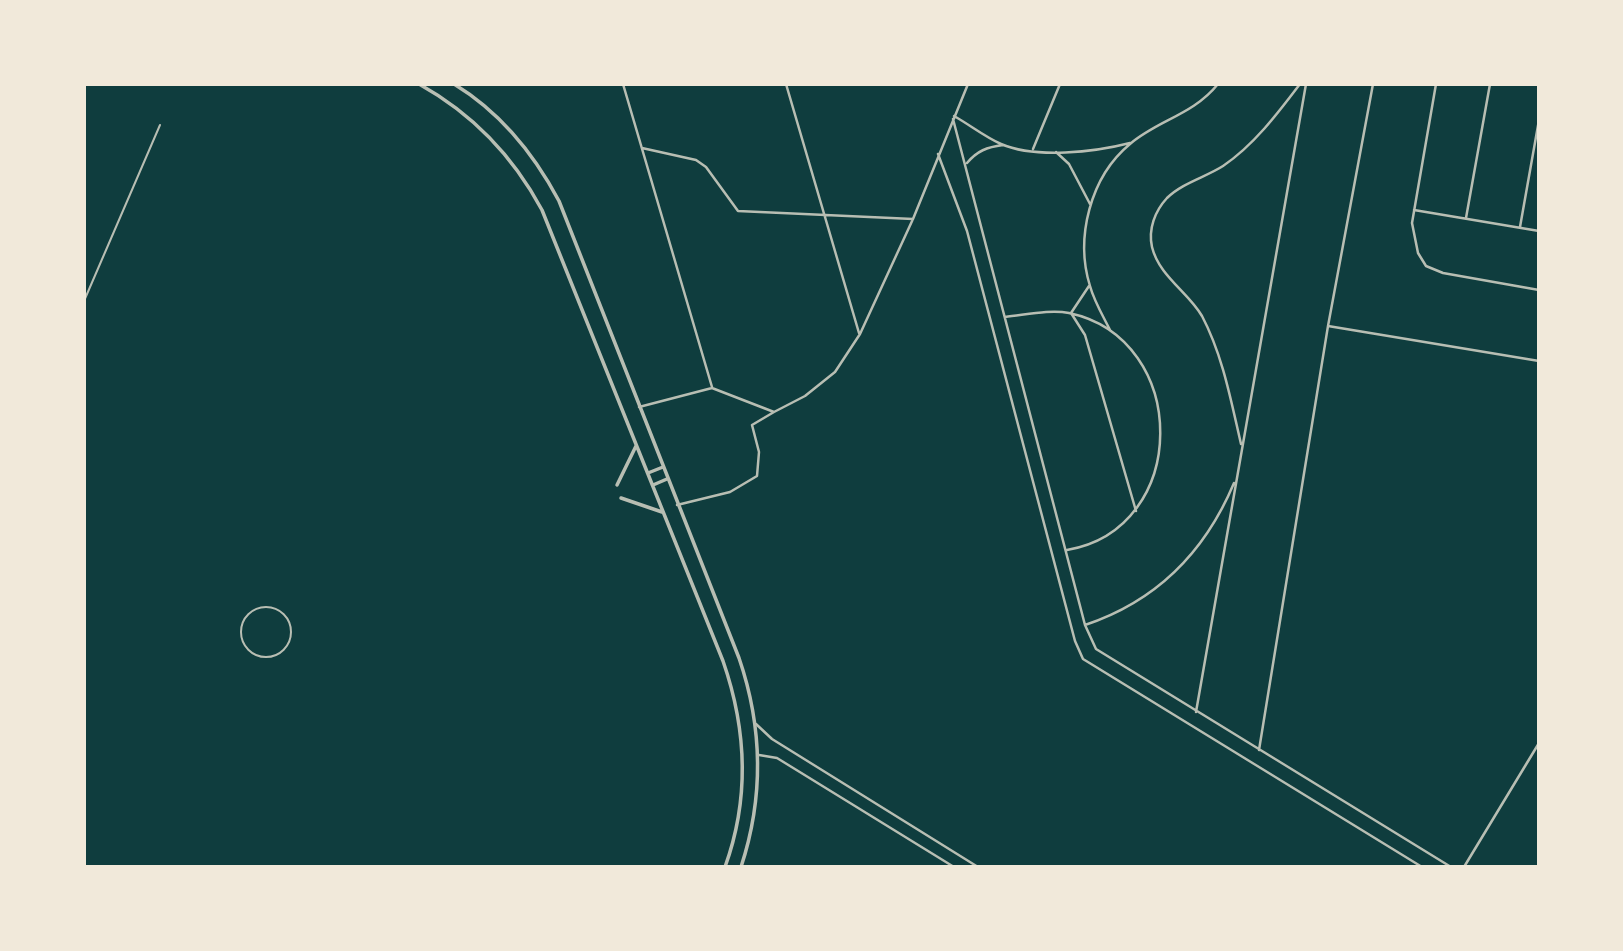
<!DOCTYPE html>
<html>
<head>
<meta charset="utf-8">
<style>
  body { margin:0 }
  #map { position:relative; width:1623px; height:951px; overflow:hidden; background:#0f3d3e; font-family:Manrope,sans-serif }
  canvas { display:block }
  .frame { position:absolute; inset:0; border:86px solid #f1e9da; pointer-events:none }
</style>
</head>
<body>
<div id="map">
<canvas width="1623" height="951"></canvas>
<div class="frame"></div>
</div>
<script>
const c = document.querySelector('canvas').getContext('2d');
c.lineJoin = 'round';
function strokePath(path, color, width, dash) { c.strokeStyle = color; c.lineWidth = width; c.lineCap = dash ? 'butt' : 'round'; c.setLineDash(dash || []); c.stroke(path); }
const service = new Path2D(`
  M84,301L160,125
  M241 632a25 25 0 1 1 50 0a25 25 0 1 1-50 0Z`);
const minor = new Path2D(`
  M623,84L712,387
  M786,84L859,333
  M1436,84L1412,223L1418,253L1426,266L1443,273L1539,290
  M954,116C970,125 985,137 1001,144C1036,159 1095,152 1130,143
  M953,119L1085,625L1096,649L1451,867
  M642,148L696,160L706,167L738,211L913,219
  M1033,149L1060,84
  M1056,152L1069,164L1090,204
  M938,154L967,231L1075,641L1083,659L1422,867
  M967,163C977,151 987,147 1003,145
  M1414,210L1539,231
  M1466,218L1490,84
  M1520,227L1539,120
  M1089,286L1071,313L1085,335L1136,511
  M1005,317C1025,315 1050,309 1069,313C1191,339 1191,529 1067,550
  M1328,326L1539,361
  M1110,330C1103,316 1094,301 1090,286C1075,238 1090,177 1130,144C1158,120 1193,115 1218,84
  M639,407L712,388L774,412L805,396L835,372L860,334L913,219L968,84
  M1241,444C1231,401 1223,356 1202,316C1188,292 1159,276 1152,247C1148,229 1155,211 1167,198C1182,183 1206,177 1223,166C1254,145 1278,113 1300,84
  M677,505L730,492L757,476L759,452L752,425L774,412
  M1085,625C1157,601 1205,552 1234,483
  M1196,712L1306,84
  M756,724L772,739L978,867
  M1259,750L1328,326L1373,84
  M759,755L777,758L954,867
  M1464,867L1539,743`);
const tertiary = new Path2D(`
  M419,84C473,114 513,156 542,210L723,661C747,730 750,798 725,867
  M454,84C500,112 534,154 559,201L739,658C763,728 764,797 741,867
  M648,473L663,467
  M617,485L636,446
  M653,485L667,479
  M621,498L662,512`);
strokePath(service, '#b8beb3', 2);
strokePath(minor, '#b8beb3', 2.5);
strokePath(tertiary, '#b8beb3', 3.5);
</script>
</body>
</html>
